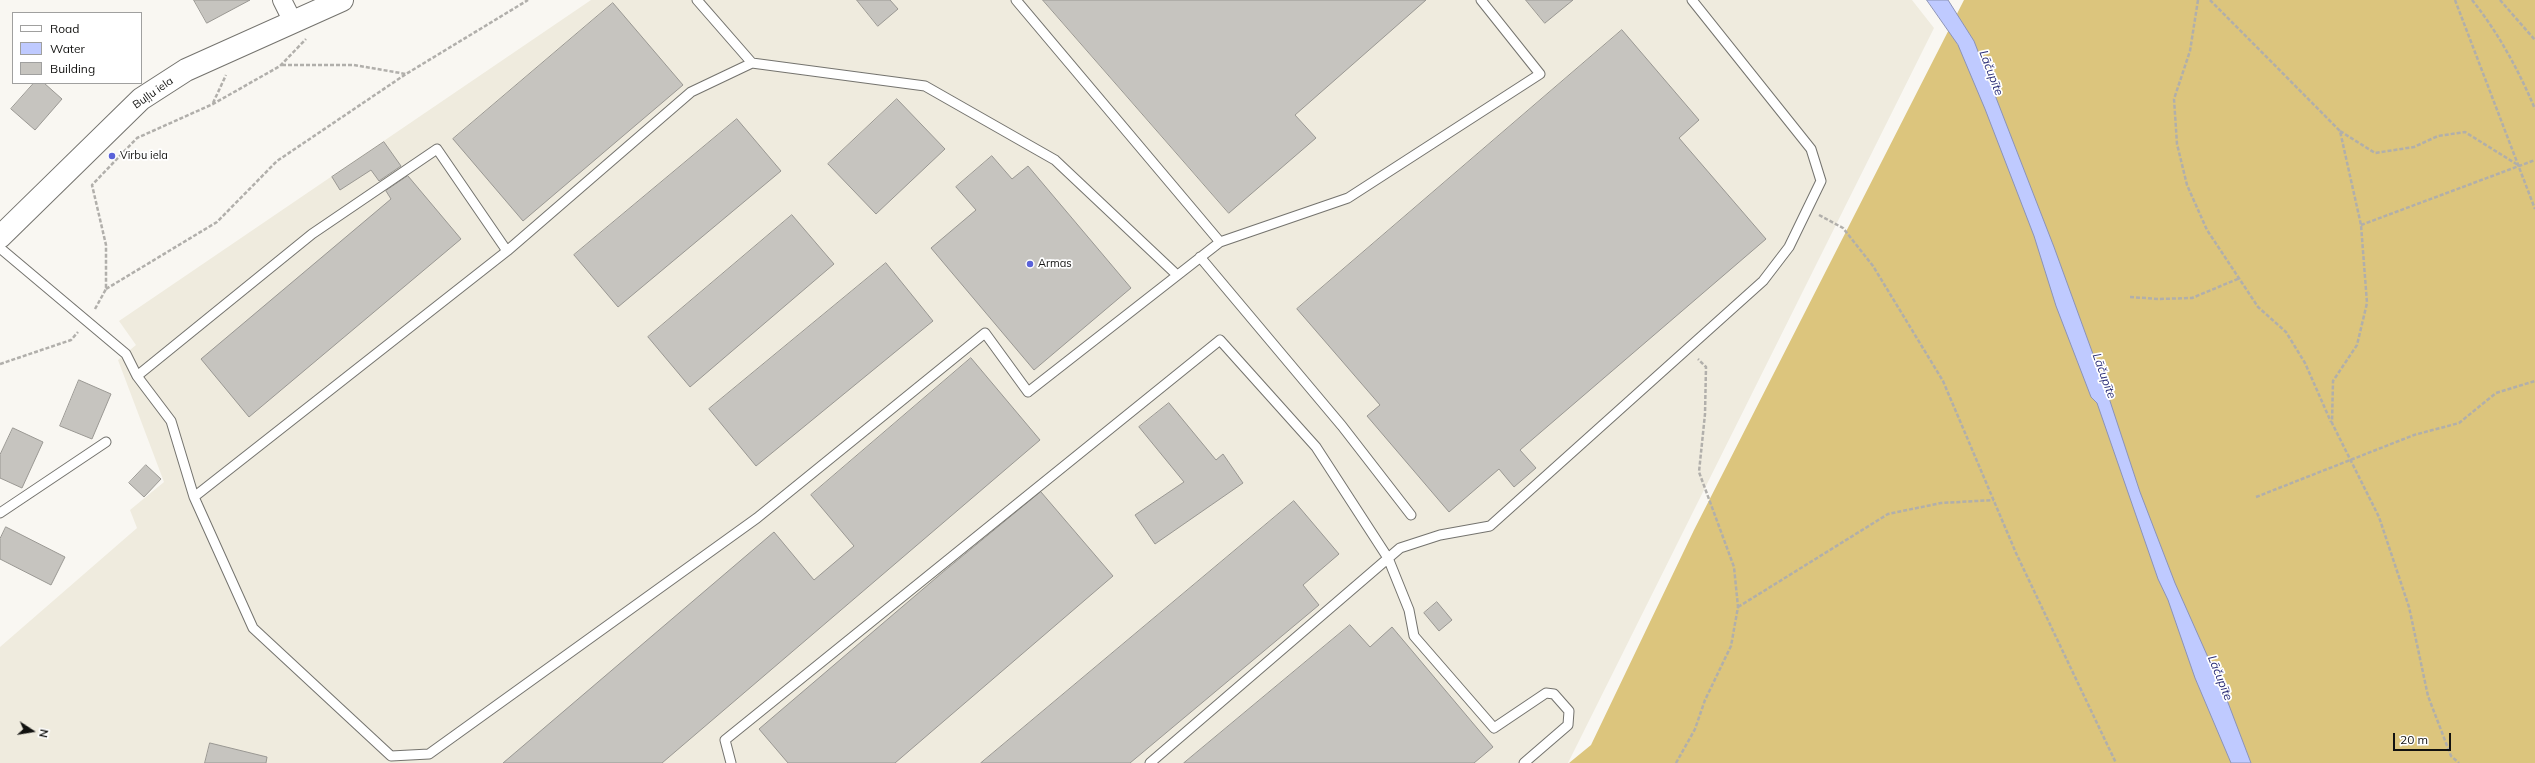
<!DOCTYPE html>
<html>
<head>
<meta charset="utf-8">
<style>
  body { margin:0 }
  #map { position:relative; width:2535px; height:763px; overflow:hidden; background:#f9f7f2; font-family:Mulish,sans-serif }
  canvas { display:block }
  .legend { position:absolute; left:12px; top:12px; width:130px; height:72px; box-sizing:border-box; background:#fff; border:1px solid #a0a09f; margin:0; padding:5px 7px; list-style:none; font-size:12px; color:#121210 }
  .legend li { display:flex; align-items:center; gap:8px; height:20px }
  .legend b { width:20px; border:1px solid #a0a09f }
  .north { position:absolute; left:12px; top:711px; width:40px; height:40px; -webkit-text-stroke:3px #fff; paint-order:stroke; rotate:102deg; font-size:11px; font-weight:700; line-height:16px; text-align:center; color:#121210 }
  .north::after { content:''; display:block; margin:auto; width:14px; height:18px; background:#121210; clip-path:polygon(50% 0,100% 100%,50% 72%,0 100%) }
  .scale { position:absolute; left:2393px; top:733px; width:58px; height:18px; box-sizing:border-box; border:2px solid #121210; border-top:0; padding-left:5px; font-size:12px; line-height:14px; white-space:nowrap; color:#121210; -webkit-text-stroke:3px #fff; paint-order:stroke }
</style>
</head>
<body>
<div id="map">
<canvas width="2535" height="763"></canvas>
<ul class="legend">
<li><b style="height:5px;background:#fff"></b>Road</li>
<li><b style="height:11px;background:#bfcaff"></b>Water</li>
<li><b style="height:11px;background:#c6c4bf"></b>Building</li>
</ul>
<div class="north">N</div>
<div class="scale">20 m</div>
</div>
<script>
const c = document.querySelector('canvas').getContext('2d');
c.lineJoin = 'round';
function fill(path, color) { c.fillStyle = color; c.fill(path, 'evenodd'); }
function strokePath(path, color, width, dash) { c.strokeStyle = color; c.lineWidth = width; c.lineCap = dash ? 'butt' : 'round'; c.setLineDash(dash || []); c.stroke(path); }
function write(font, color, halo, rows, align = 'center') {
  c.font = font + ' Mulish,sans-serif'; c.lineWidth = 3.5; c.setLineDash([]); c.textBaseline = 'middle'; c.strokeStyle = halo; c.fillStyle = color; for (const [text, x, y, turn = 0] of rows) {
    c.save(); c.translate(x, y); c.rotate((+turn || 0) * Math.PI / 180); c.textAlign = isNaN(turn) ? turn : align; if (halo) c.strokeText(text, 0, 0); c.fillText(text, 0, 0); c.restore();
  }
}
const built = new Path2D(`
  M591,0H1912L1934,28L1568,763H0V647L137,528L130,510L164,482L118,360L136,345L119,321Z`);
const forest = new Path2D(`
  M1964,0H2535V763H1569L1591,745L1694,530Z`);
const water = new Path2D(`
  M1927,0H1948L1974,41L2054,247L2109,398L2140,492L2175,583L2227,700L2251,763H2231L2195,678L2168,600L2158,579L2097,403L2091,397L2056,306L2034,236L1985,109L1958,45Z`);
const building = new Path2D(`
  M194,0H250L207,23Z
  M857,0H890L898,9L878,26Z
  M1043,0H1426L1295,115L1316,138L1229,213Z
  M1526,0H1573L1545,23Z
  M613,3L683,85L523,221L453,139Z
  M1622,30L1699,120L1679,138L1766,239L1520,450L1536,468L1514,487L1499,469L1449,512L1367,416L1380,405L1297,309Z
  M34,83H44L62,99L35,130L11,109Z
  M897,99L945,149L876,214L828,164Z
  M737,119L781,171L618,307L574,255Z
  M384,142L401,166L379,181L371,170L340,190L332,177Z
  M992,156L1012,179L1028,166L1131,288L1034,370L931,248L976,210L956,187Z
  M408,176L461,239L249,417L201,359L391,199L386,191Z
  M792,215L834,264L690,387L648,337Z
  M886,263L933,321L756,466L709,409Z
  M971,358L1040,440L662,763H503L774,532L814,580L854,546L811,495Z
  M79,380L111,394L92,439L60,426Z
  M1169,403L1216,460L1223,454L1243,483L1155,544L1135,515L1184,482L1139,427Z
  M13,428L43,442L22,488L0,478V455Z
  M146,465L161,479L144,497L129,483Z
  M1041,492L1113,576L895,763H788L759,729L943,572Z
  M1294,501L1339,554L1303,585L1319,605L1130,763H981Z
  M6,527L65,557L51,585L0,559V539Z
  M1437,602L1452,620L1439,631L1424,613Z
  M1350,625L1370,647L1392,627L1493,747L1474,763H1184Z
  M210,743L267,757L266,763H205Z`);
const path = new Path2D(`
  M2198,0L2190,51L2174,99L2177,144L2187,185L2207,230L2258,307L2286,332L2305,363L2331,422
  M2210,0L2340,131L2361,225L2367,303L2357,345L2333,381L2332,423L2379,517L2409,607L2428,696L2451,756L2459,763
  M2455,0L2535,209
  M2472,0C2498,32 2519,71 2535,109
  M2500,0L2535,40
  M282,65H354L406,74
  M213,103L226,75
  M2340,131L2375,153L2414,147L2438,136L2465,132L2518,165
  M1819,215L1843,228L1873,266L1943,381L2016,553L2116,763
  M2361,225L2535,160
  M106,289L217,222L277,161L406,74L528,0
  M2130,297L2159,299L2192,298L2240,278
  M95,309L106,289V245L92,185L137,138L213,104L280,66L306,39
  M0,364L71,340L78,332
  M2256,497L2414,435L2459,423L2496,393L2535,381
  M1738,607L1888,514L1941,503L1994,500
  M1676,763L1695,729L1705,700L1731,646L1738,607L1734,567L1699,472L1705,414L1706,367L1698,359`);
const service = new Path2D(`
  M697,0L752,63
  M1220,242L1348,198L1540,74L1481,0
  M0,248L126,354L137,376L171,421L194,497L253,628L391,756L429,754L757,518L985,333L1028,392L1220,242L1016,0
  M1200,257L1342,426L1411,515
  M137,376L312,234L437,149L507,251
  M194,497L507,251L691,92L752,63L925,86L1055,160L1177,275
  M0,513L106,442
  M731,763L725,740L1220,340L1316,447L1388,558L1409,610L1414,636L1494,728L1546,693L1554,694L1569,711L1568,725L1524,763
  M1150,763L1400,548L1440,535L1490,526L1763,281L1789,247L1821,181L1811,149L1692,0`);
const minor = new Path2D(`
  M282,0L293,22`);
const tertiary = new Path2D(`
  M0,237L141,99L186,70L342,0`);
const markers = [
  [112,156,4,"#5a62d9"],
  [1030,264,4,"#5a62d9"]
];
const streetNames = [
  ["Buļļu iela",153,93,-35]
];
const poiNames = [
  ["Virbu iela",120,156],
  ["Armas",1038,264]
];
const waterNames = [
  ["Lāčupīte",1991,73,69],
  ["Lāčupīte",2104,376,70],
  ["Lāčupīte",2220,678,68]
];
fill(built, '#efebde');
fill(forest, '#dcc57d');
fill(water, '#bfcaff');
strokePath(water, '#8b93b7', 1);
fill(building, '#c6c4bf');
strokePath(building, '#9a9893', 1);
strokePath(service, '#74736e', 11);
strokePath(minor, '#74736e', 20);
strokePath(tertiary, '#74736e', 24);
strokePath(path, '#b1afab', 2.5, [4, 2]);
strokePath(service, '#fff', 9);
strokePath(minor, '#fff', 18);
strokePath(tertiary, '#fff', 22);
for (const [x, y, r, color] of markers) { const dot = new Path2D(); dot.arc(x, y, r, 0, 2 * Math.PI); c.fillStyle = color; c.fill(dot); strokePath(dot, '#fff', 1.5); }
write('11px', '#121210', '#fff', streetNames);
write('11px', '#121210', '#fff', poiNames, 'left');
write('italic 12px', '#292c76', '#fff', waterNames);
</script>
</body>
</html>
